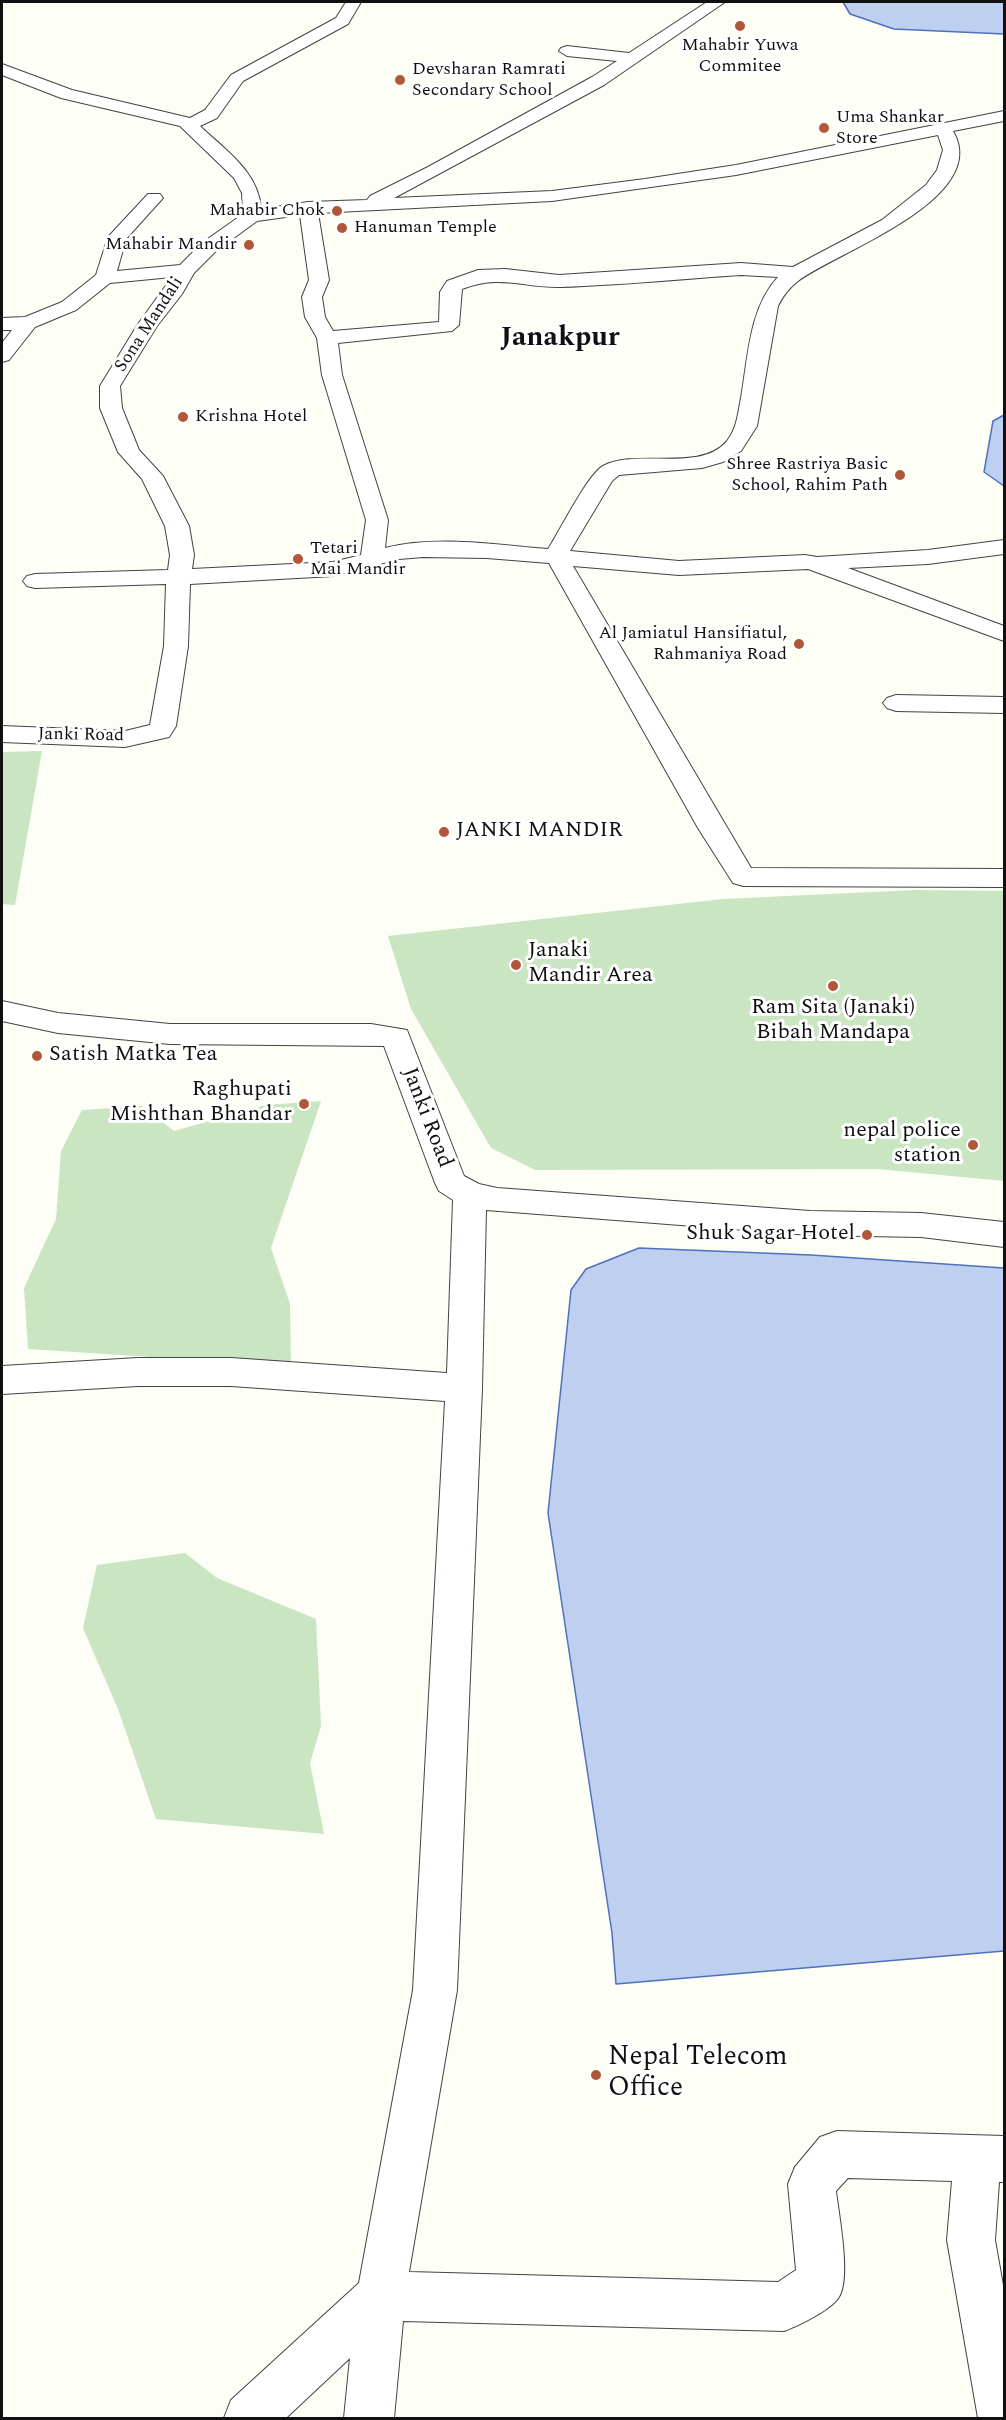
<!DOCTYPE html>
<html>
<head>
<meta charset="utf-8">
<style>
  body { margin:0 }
  #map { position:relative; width:1006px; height:2420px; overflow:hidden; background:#fdfef5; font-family:Spectral,serif }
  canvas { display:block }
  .frame { position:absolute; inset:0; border:3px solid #101010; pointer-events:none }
</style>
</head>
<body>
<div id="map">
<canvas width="1006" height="2420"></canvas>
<div class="frame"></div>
</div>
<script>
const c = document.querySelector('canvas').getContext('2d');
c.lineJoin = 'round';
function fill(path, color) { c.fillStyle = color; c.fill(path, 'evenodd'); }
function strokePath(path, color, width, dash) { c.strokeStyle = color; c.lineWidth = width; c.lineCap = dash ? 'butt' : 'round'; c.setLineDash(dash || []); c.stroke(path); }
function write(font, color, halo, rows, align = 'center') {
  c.font = font + ' Spectral,serif'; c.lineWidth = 6; c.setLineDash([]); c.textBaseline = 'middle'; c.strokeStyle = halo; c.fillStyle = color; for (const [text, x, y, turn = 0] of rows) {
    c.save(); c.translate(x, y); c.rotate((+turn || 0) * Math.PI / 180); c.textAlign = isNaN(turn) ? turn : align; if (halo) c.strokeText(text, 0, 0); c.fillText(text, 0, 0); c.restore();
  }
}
const green = new Path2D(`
  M42,751L15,905L2,904V752Z
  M915,890L1004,891V1181L878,1169L535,1170L491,1148L411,1009L388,936L723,899Z
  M321,1101L271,1248L290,1304L291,1366L28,1349L24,1288L56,1219L61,1151L82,1110L142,1106L174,1131L266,1105Z
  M185,1553L217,1578L316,1619L321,1726L310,1763L324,1834L156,1819L118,1709L83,1628L97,1565Z`);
const water = new Path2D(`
  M843,2H1004V34L894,29L850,14Z
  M1004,415V486L984,472L993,421Z
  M639,1248L811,1255L1004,1268V1951L616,1984L612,1933L548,1513L571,1290L586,1269Z`);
const minor = new Path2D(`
  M346,2H361L348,24L243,81L217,118L200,126C225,150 259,172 261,209L308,202L367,200L370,196L428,167L592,77L617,61L567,56L559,51L561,48L567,46L629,53L707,2H725L604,85L394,198L552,191L645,179L736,165L1004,111V121L953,131C993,199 834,253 798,281C789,288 783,296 778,306L757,426L741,451L723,462L702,468L619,475L612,481L570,551L679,561L805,555L817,557L928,550L1004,540V554L928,564L848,568L1004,626V641L808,569L679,575L573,566L751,868L1004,869V887L743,886L733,883L698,828L549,563L487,558L423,557L399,559L333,576L190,584L188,646L176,726L169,737L125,747L2,742V726L125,731L150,725L164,646L166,584L35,588L27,586L23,581L27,576L35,574L168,570L170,555L165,526L142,479L118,452L100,408V386L138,324L172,277L110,283L76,310L35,327L9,360L2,362V343L12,330H2V318L25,317L62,302L96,275L108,237L148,194H160L163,198L126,239L117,271L180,265L202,243L243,214L242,193L234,178L180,126L61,98L2,75V64L72,90L190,118L205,110L231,75L336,18ZM938,135L943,150L937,170L926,185L882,220L793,267L741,263L559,275L505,269L478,270L447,281L440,292L439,322L333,331L325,317L322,297L329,280L318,213L552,201L736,175ZM300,215L309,280L302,297L305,317L317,338L322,375L366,520L361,555L333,562L192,569L194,555L189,526L163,476L139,450L122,408L120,386L157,326L182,294L194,273L216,251L257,221ZM741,275L778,277C749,308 748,358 741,398C738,413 737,428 727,441C701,473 636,448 603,466C588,474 559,532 548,549C496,545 437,535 385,548L388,520L342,375L338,343L452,331L459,325L462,289C501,274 523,288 561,287C621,285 681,279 741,275Z
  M896,695L1004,697V713L896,711L887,708L883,703L887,698Z
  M2,1001L58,1013L170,1024H371L407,1030L464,1176L479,1184L497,1188L810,1211L921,1213L1004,1222V1247L921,1237L810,1235L486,1210L482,1388L457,1990L409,2272L778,2282L796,2270L788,2184L795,2167L820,2137L837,2131L1004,2136V2182H999L995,2240L1004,2291V2418H978L947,2240L952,2181L848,2178L836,2191C839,2216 851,2278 839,2297C831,2310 798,2326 784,2331L403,2321L394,2418H344L350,2358L286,2418H224L231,2400L359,2283L413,1990L445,1401L231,1386H138L2,1394V1366L138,1358H231L447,1373L453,1200L439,1191L435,1183L384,1046L170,1044L58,1033L2,1021Z`);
const markers = [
  [740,26,6,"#b15638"],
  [400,80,6,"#b15638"],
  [824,128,6,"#b15638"],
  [337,211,6,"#b15638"],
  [342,228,6,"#b15638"],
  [249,245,6,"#b15638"],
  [183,417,6,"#b15638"],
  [900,475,6,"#b15638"],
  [298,559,6,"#b15638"],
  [799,644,6,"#b15638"],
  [444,832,6,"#b15638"],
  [516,965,6,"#b15638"],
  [833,986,6,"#b15638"],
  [37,1056,6,"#b15638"],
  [304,1104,6,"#b15638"],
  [973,1145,6,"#b15638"],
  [867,1235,6,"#b15638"],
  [596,2075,6,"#b15638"]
];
const farPoinames = [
  ["Mahabir Yuwa",740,46,"center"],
  ["Commitee",740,67,"center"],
  ["Devsharan Ramrati",412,70],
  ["Secondary School",412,91],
  ["Uma Shankar",836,118],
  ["Store",836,139],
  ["Mahabir Chok",325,211,"right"],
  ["Hanuman Temple",354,228],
  ["Mahabir Mandir",237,245,"right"],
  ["Krishna Hotel",195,417],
  ["Shree Rastriya Basic",888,465,"right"],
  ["School, Rahim Path",888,486,"right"],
  ["Tetari",310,549],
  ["Mai Mandir",310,570],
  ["Al Jamiatul Hansifiatul,",787,634,"right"],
  ["Rahmaniya Road",787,655,"right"]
];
const farStreetnames = [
  ["Sona Mandali",150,325,-57],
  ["Janki Road",81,736,1]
];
const poiNames = [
  ["JANKI MANDIR",456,832],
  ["Janaki",528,952],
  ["Mandir Area",528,977],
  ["Ram Sita (Janaki)",833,1009,"center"],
  ["Bibah Mandapa",833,1034,"center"],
  ["Satish Matka Tea",49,1056],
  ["Raghupati",292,1091,"right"],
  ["Mishthan Bhandar",292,1116,"right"],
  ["nepal police",961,1132,"right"],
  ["station",961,1157,"right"],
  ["Shuk Sagar Hotel",855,1235,"right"]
];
const streetNames = [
  ["Janki Road",426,1118,69]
];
const nearPoinames = [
  ["Nepal Telecom",608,2059],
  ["Office",608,2090]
];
const farTownnames = [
  ["Janakpur",560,340]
];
fill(green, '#c9e5c1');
fill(water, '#bfcff0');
strokePath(water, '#4e71be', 1.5);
strokePath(minor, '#434343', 2);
fill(minor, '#fff');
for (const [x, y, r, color] of markers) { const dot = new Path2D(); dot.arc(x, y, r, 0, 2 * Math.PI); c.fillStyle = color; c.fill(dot); strokePath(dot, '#fff', 2); }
write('18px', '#101010', '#fff', farPoinames, 'left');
write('18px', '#101010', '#fff', farStreetnames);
write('22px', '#101010', '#fff', poiNames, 'left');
write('22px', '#101010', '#fff', streetNames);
write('27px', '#101010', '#fff', nearPoinames, 'left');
write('bold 28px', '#101010', '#fff', farTownnames);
</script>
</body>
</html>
